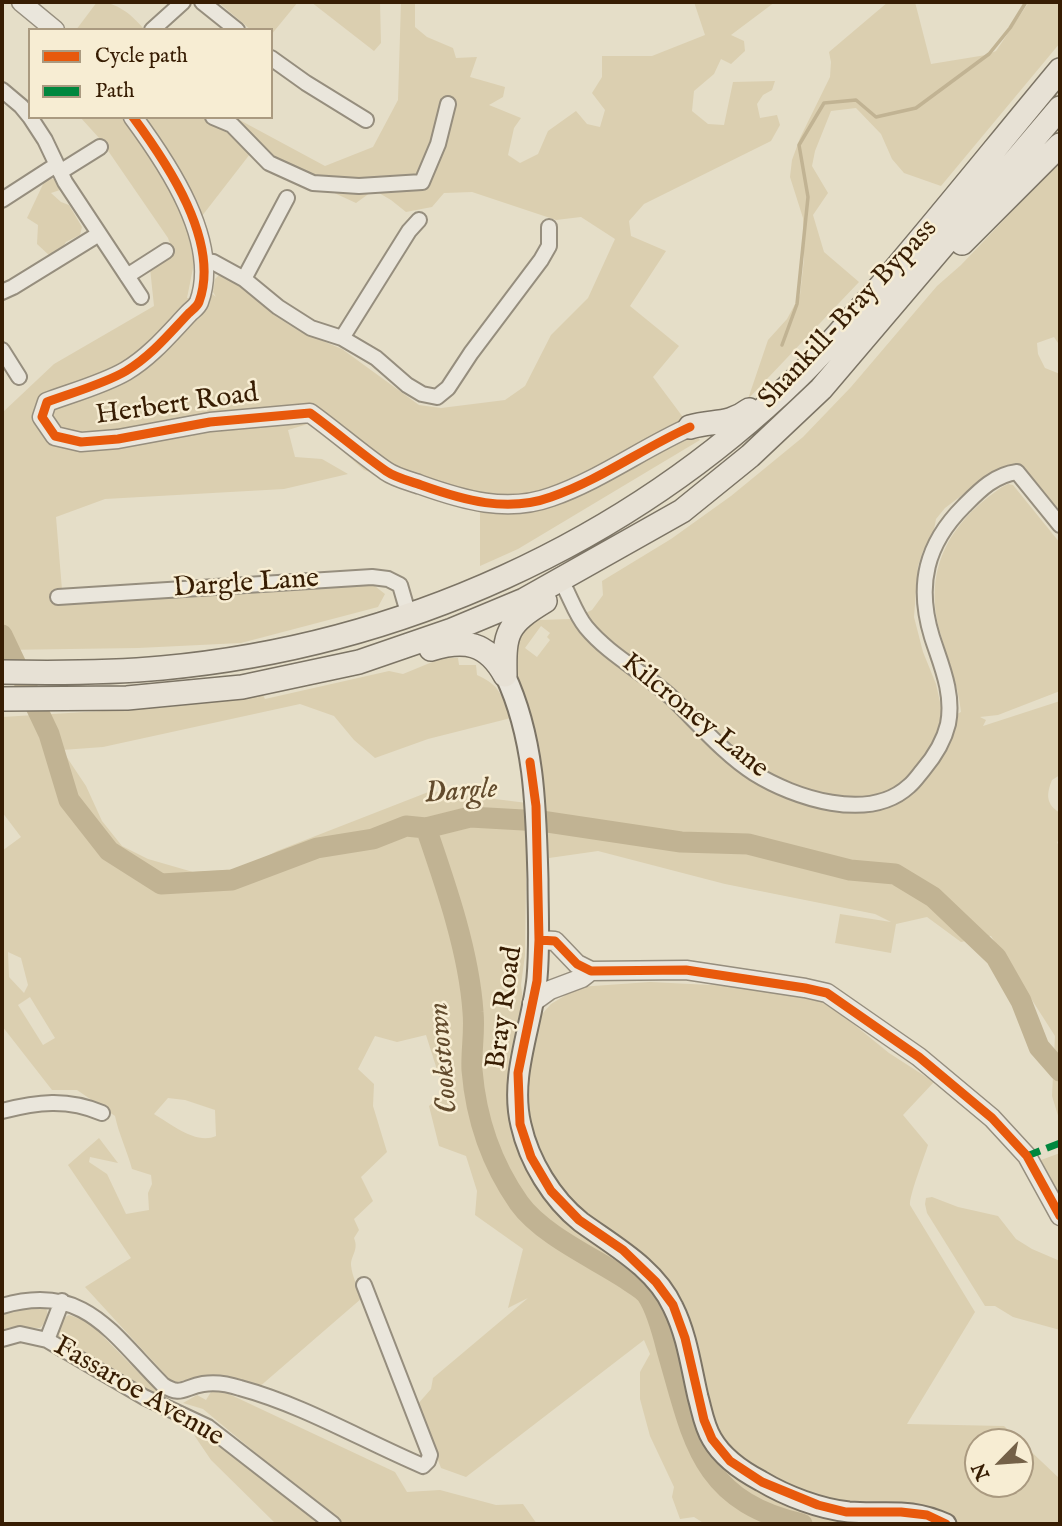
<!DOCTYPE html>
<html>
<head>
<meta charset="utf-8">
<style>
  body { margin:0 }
  #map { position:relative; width:1062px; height:1526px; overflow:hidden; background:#e5dec8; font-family:"IM FELL English",serif }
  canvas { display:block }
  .frame { position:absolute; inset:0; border:4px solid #371d03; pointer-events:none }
  .legend { position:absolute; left:28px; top:28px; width:245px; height:91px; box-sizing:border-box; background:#f7edd3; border:2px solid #aa9a80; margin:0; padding:9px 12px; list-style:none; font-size:21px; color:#371d03 }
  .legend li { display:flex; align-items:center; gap:14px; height:35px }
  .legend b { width:35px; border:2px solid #aa9a80 }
  .north { position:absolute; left:964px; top:1428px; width:70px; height:70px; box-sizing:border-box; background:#f7edd3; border:2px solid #aa9a80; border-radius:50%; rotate:245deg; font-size:19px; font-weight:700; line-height:28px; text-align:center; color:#371d03 }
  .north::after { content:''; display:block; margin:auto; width:24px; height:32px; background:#746148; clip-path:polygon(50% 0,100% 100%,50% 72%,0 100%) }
</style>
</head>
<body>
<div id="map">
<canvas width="1062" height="1526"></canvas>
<div class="frame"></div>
<ul class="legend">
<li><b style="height:9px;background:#e8590c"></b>Cycle path</li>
<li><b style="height:9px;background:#00873e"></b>Path</li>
</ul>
<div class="north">N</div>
</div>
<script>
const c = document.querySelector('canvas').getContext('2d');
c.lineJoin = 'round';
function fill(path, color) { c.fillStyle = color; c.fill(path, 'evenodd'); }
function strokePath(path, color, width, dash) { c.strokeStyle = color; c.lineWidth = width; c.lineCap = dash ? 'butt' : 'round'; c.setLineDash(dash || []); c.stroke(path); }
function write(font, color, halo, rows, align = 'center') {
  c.font = font + ' "IM FELL English",serif'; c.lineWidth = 5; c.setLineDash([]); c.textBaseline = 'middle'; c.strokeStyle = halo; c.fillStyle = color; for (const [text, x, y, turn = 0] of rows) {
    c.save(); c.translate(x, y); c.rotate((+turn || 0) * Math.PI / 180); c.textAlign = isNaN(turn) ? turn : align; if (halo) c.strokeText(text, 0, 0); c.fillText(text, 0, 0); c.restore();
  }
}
const green = new Path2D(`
  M97,2C117,2 131,14 144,29L76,30Z
  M218,2H298L271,35V30H251Z
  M311,2H380L381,43L374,51Z
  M401,2H415V27L427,37L453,48L456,58L477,57L470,77L505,87L503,97L489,105L521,118L514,128L508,155L520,163L538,154L548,131L576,111L587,124L600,127L605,110L592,93L602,77V56H652L705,35L694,2H775L731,35L744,41L745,51L731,64L721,59L714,74L694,91L692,111L708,124L724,125L733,82L775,81L772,90L763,95L757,104L760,118L777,115L780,125L771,141L644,204L629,221L631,236L666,251L630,306L679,346L653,377L700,440L518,549L480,566V508L364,470L311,423L288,430L295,457L322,459L348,474L284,489L105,499L56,517L63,602L371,583L385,594L378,607L241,643L138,648L2,650V413L54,364L154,306L150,268L173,252L168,238L100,139L80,117H234L325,166L373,147L398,100ZM250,154L356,203L374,190L391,200L406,212L432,207L444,193L472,192L556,220L581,217L615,239L588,298L551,335L525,386L505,400L441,408L419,405L342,349L299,331L274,315L238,283L219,275L215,279L213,292L216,297L210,292L201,297L187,298L194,263L188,234Z
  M888,2H915L931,64L986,55L996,51L1029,2H1060V43L941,186L904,173L892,159L881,134L856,108L831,111L815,151L812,166L828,193L813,215L824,252L859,282L748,399L768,340L787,319L800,295L804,259L803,218L790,177L792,160L800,138L830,77L831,62L829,52Z
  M1060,161V346L1054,337L1037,343L1038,354L1045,368L1060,374V512L1023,472L1006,466L990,474L945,508L936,519L933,535L923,551L918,566L914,617L923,652L936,684L942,711L937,736L928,754L955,715L961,712C958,682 946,657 939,628C924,566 951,522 1002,487L1008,484L1013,485L1060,543V691L998,715L980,717L986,720L983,726L1060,701V775L1052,780C1046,795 1046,804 1060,813V836L1057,843L1060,845V1122L1052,1096L1055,1036L991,936L961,942L927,917L896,924L891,953L835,943L840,914L891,922L875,914L725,884L598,851L549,858L540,759L533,722L516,673V640L527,625L539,620L571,619L587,639L602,649L595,630L583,614L592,610L603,595L602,581L671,539L731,496L803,437L851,387L937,286L961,265ZM541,626L550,633L547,637L550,640L537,657L525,648Z
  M46,178L57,179L60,190L51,193L61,202L69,205L82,227L80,235L66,242L60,251L51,257L37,244L38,225L27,218Z
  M442,658H458L459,665H476L477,675C501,686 500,694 511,718L428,739L375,758L354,740L334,716L300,704L103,747L62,750L86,786L102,821L122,846L148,859L193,872L242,869L277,851L431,791L527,803L525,955L521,985L527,1031L551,1004L579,987L650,982L731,986L820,1001L841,1014L889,1053L934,1082L903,1115L928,1145C924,1158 909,1196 910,1205L975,1312L907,1424L1004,1426L1060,1479V1524H705L694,1517L680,1519L672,1497L674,1487L650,1436L640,1399V1372L650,1354L644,1340L466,1477L441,1468L417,1405L431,1389L433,1378L528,1298L508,1308L523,1249L475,1215L477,1191L466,1156L439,1146L429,1106L450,1088L439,1076L426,1035L397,1042L375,1036L358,1069L374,1084L373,1106L387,1152L361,1177L373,1201L354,1219L359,1230L354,1238C359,1250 351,1255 351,1265C352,1276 358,1288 362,1298L258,1388C222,1379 210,1374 173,1383L85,1287L131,1258L68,1165L99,1138L118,1163L90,1157L89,1162L107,1174L126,1214L149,1210L148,1193L152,1184L151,1175L132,1169C127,1150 119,1135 115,1116L77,1090H52L2,1026V851L21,837L2,812V717L169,707L263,695L265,699L389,671L403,674ZM8,952L21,958L28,985L24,993L9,977ZM30,997L55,1038L43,1045L18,1005ZM168,1098L185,1100L215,1110L216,1136C196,1145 171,1124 154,1114ZM978,1442H1020V1484H978Z
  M1060,1153V1199L1041,1160Z
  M932,1197L958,1207L998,1216L1016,1239L1032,1249L1060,1261V1330L1013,1317L995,1306H985L927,1213L925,1204L926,1198Z
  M35,1307L46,1308C50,1316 46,1322 40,1328L10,1327L2,1330V1313Z
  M69,1315L89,1322L139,1373L169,1401L93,1360L57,1338C56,1329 61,1318 69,1315Z
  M214,1387L395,1472L407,1492L440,1490L496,1505L523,1504L537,1524H341L203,1409L183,1403L197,1395L206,1400Z
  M194,1435C241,1454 281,1490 318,1524H276L211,1460Z`);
const stream = new Path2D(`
  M782,345L797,304L808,197L799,145L824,103L856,100L876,117L916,108L989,54L1010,28L1026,2`);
const river = new Path2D(`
  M2,635L49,734L69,800L109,851L161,884L232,880L317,848L373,839L406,826L426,828L470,817L541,821L681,842L748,844L850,870L895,874L933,897L996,957L1021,1001L1039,1047L1060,1071
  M426,828C446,886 469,952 473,1012C475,1032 471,1051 472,1070C476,1119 491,1163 519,1203C542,1235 594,1258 626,1279C633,1284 643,1289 647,1295C656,1308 663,1334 667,1350C693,1438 699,1501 802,1524`);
const minor = new Path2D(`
  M202,2L237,30
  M152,30L183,2
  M271,58L306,83L366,120
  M2,90L21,106L30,117
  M30,117L45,140L65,182L141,297
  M213,117L232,125L269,163L313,183L359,186L422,182L438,144L448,104
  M60,172L100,147
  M2,200L56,165
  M205,261L213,262L244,279L278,307L311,328L342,338L376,358L407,385L422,394L437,397L448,388L471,353L541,260L549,246V227
  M127,276L166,251
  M244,279L287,198
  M2,292L13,287L99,234
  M342,338L409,231L419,220
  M2,350L19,377
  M566,590C572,602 577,616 586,627C609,655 645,673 672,698C697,722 725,755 754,773C794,798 869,823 909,786C914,782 918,776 923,770C934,757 944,741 948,724C954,693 941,665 932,637C916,585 926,544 964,506C979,491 994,475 1017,472L1060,525
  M58,597L372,577L388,579L400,585L409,616
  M2,1111C37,1102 67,1098 102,1113
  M2,1306C84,1282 111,1333 163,1385C181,1397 184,1387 203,1384C215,1382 228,1384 240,1388C303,1405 362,1440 423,1466L428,1461L430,1455L364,1285
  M2,1339L20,1334L47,1340L144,1397L208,1427L333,1524
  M47,1340L62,1301`);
const tertiary = new Path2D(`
  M21,2L55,30
  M133,117C167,163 221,242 199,302C197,307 193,309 189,313C169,334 151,356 126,371C104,384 71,393 47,402L42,417L55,436L81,442L118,439L210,422L310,413C335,431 360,453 386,471C396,478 410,481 421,485C463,500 507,513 551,497C600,480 643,448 690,427
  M539,940L555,941L577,964L591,971L686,970L805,988L827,993L919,1057L992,1118L1027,1156L1060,1216
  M532,1003L550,990L582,978L591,971`);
const secondary = new Path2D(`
  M505,675C535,739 536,809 538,879C538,912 540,946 537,978C532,1027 509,1076 521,1125C529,1161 552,1199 581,1222C614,1246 655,1268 673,1307C687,1335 691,1367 698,1397C702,1411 704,1426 712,1439C723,1458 742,1471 761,1481C786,1496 820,1509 849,1512C887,1515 909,1507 946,1524`);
const trunk = new Path2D(`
  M962,243L1060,145
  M690,427C713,420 728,426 749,410
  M431,649C464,639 487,642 505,675
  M2,672C55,673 109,673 162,668C400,646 626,544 798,377C827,349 853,317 880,287C941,216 1000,142 1060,70
  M505,675C504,632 507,624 545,601
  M2,699L127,698L242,687L359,662L452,630L524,600L682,511L750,456L821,389L1060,108`);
const quiet = new Path2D(`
  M1027,1156L1060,1143`);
const cycleway = new Path2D(`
  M133,117C167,163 221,242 199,302C197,307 193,309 189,313C169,334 151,356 126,371C104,384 71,393 47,402L42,417L55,436L81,442L118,439L210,422L310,413C335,431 360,453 386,471C396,478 410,481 421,485C463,500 507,513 551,497C600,480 643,448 690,427
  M530,762L536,806L539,940L537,981L518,1073L520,1124L531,1157L551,1191L579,1220L623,1250L656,1282L673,1305L685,1338L704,1420L712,1439L730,1461L762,1482L818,1505L846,1512H901L927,1515L946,1524
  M539,940L555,941L577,964L591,971L686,970L805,988L827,993L919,1057L992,1118L1027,1156L1060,1216`);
const streetNames = [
  ["Shankill-Bray Bypass",849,315,-47],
  ["Herbert Road",177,406,-8],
  ["Dargle Lane",246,585,-4],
  ["Kilcroney Lane",694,717,39],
  ["Bray Road",506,1008,-82],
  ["Fassaroe Avenue",138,1393,30]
];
const waterNames = [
  ["Dargle",461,793,-4],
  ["Cookstown",445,1058,-95]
];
fill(green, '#dbcfb0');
strokePath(stream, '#c1b393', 3.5);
strokePath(river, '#c1b393', 21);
strokePath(minor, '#968e7e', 18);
strokePath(tertiary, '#968e7e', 21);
strokePath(secondary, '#7c7465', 23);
strokePath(trunk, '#7c7465', 26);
strokePath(minor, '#eae6dc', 14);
strokePath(tertiary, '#eae6dc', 18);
strokePath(secondary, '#eae6dc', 19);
strokePath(trunk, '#e7e1d5', 23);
strokePath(quiet, '#00873e', 7, [14, 7]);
strokePath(cycleway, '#e8590c', 9);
write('28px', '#371d03', '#f7edd3', streetNames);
write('italic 30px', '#624b2d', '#f7edd3', waterNames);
</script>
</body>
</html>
